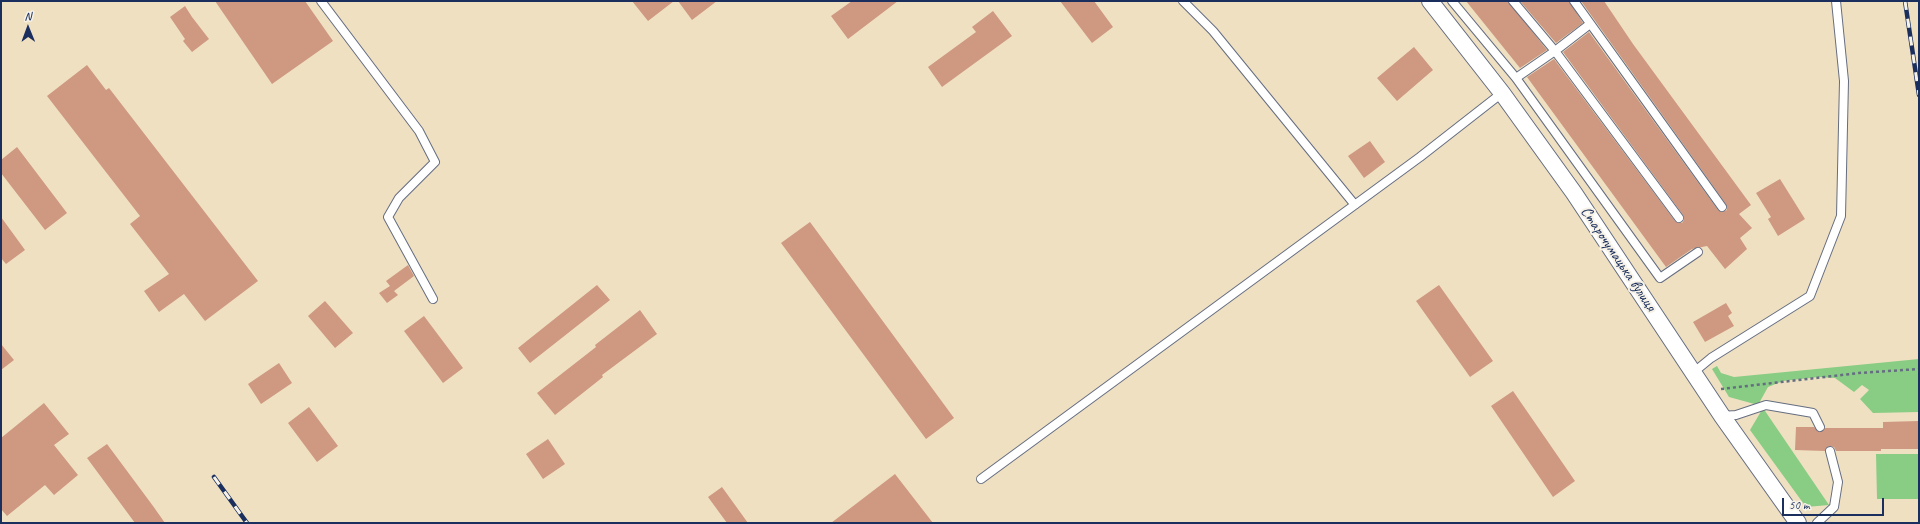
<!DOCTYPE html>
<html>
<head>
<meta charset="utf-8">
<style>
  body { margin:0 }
  #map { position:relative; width:1920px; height:524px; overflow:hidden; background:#efe0c2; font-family:Caveat,sans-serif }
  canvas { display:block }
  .frame { position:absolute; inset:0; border:2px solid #1b2f5e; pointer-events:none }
  .north { position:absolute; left:8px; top:8px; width:40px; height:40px; -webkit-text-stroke:3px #f7f3e8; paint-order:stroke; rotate:359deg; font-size:11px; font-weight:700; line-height:16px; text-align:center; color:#1b2f5e }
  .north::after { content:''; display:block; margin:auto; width:14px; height:18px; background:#1b2f5e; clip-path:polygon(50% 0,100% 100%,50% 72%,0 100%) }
  .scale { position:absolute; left:1782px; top:498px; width:102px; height:18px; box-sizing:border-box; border:2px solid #1b2f5e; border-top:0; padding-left:5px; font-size:12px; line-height:14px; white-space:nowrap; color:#1b2f5e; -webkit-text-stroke:3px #f7f3e8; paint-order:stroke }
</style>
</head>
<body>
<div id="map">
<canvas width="1920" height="524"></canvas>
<div class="frame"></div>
<div class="north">N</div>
<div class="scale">50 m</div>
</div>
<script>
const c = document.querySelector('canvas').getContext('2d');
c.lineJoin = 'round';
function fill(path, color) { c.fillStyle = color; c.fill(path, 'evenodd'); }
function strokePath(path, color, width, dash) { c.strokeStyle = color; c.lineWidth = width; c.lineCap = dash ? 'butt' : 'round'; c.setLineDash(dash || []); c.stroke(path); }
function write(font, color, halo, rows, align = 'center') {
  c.font = font + ' Caveat,sans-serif'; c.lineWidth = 4; c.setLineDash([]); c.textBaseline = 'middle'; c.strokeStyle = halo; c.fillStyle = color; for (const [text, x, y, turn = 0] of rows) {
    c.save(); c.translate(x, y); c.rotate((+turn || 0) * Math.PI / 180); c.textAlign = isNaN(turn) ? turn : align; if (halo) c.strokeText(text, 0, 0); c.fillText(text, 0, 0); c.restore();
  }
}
const green = new Path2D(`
  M1919,359V412L1873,413L1860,399L1869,390L1862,385L1854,392L1835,378L1819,377L1783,381L1768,387L1758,405L1729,397L1712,369L1717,366L1721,373L1734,377Z
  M1763,408L1829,505L1806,507L1750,430Z
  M1876,454H1919V499H1877Z`);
const building = new Path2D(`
  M215,1H305L333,41L272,84Z
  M632,1H674L648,21Z
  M678,1H717L692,20Z
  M852,1H898L848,39L831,16Z
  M1060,1H1094L1113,27L1092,43Z
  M1466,1H1508L1547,50L1520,68Z
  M1520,1H1569L1583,23L1556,43Z
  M1581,1H1604L1633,44L1751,205L1739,214L1752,228L1740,238L1747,249L1725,269L1707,246L1692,249L1666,267L1527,77L1554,59L1675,221L1682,223L1684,220L1683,215L1563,52L1589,32L1718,210L1722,212L1727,210L1726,204Z
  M185,6L192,17L209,39L192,52L183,41L185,39L170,17Z
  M993,11L1012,36L942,87L928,67L976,32L972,27Z
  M1414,47L1433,70L1397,101L1377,78Z
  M87,65L106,90L109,88L258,281L205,321L184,294L159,312L144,291L169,274L130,224L140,216L47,96Z
  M1370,141L1385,162L1364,178L1348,156Z
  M17,147L67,213L45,230L1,173V160Z
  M1780,179L1805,219L1778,236L1768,219L1771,217L1756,193Z
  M1,217L25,250L6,264L1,258Z
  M810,222L954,418L926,439L781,243Z
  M408,265L414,276L394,291L398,295L387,303L379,293L390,286L386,281Z
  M597,285L610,300L530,363L518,348Z
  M1439,285L1493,361L1470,377L1416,301Z
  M325,301L353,333L335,348L308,316Z
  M1726,303L1732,313L1728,316L1734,326L1705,342L1693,322Z
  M640,310L657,334L602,375L603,377L555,415L537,393L596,347L595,345Z
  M424,316L463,368L443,383L404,331Z
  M1,344L14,360L1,370Z
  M279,363L292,383L261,404L248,384Z
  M1513,391L1575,481L1553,497L1491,406Z
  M44,403L69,434L54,445L78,475L54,495L45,485L7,516L1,509V438Z
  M309,407L338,446L317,462L288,423Z
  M1919,421V449H1881V451H1836L1834,447L1829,446L1825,451L1795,450L1796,427H1814L1820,432L1825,428H1883V422Z
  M548,439L565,464L543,479L526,454Z
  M107,444L153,506L165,523H135L87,458Z
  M895,474L933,523H831Z
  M722,487L748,523H727L708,497Z`);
const path = new Path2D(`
  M1721,389L1859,373L1919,369`);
const lane = new Path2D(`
  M321,1L419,131L435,162L399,198L388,217L433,299
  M1183,1L1213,31L1355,205
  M1452,1L1516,78L1660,278L1698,252
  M1513,1L1555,51L1679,218
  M1574,1L1722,207
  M1516,78L1555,51L1590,24
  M1694,372L1711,358L1810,296L1841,216L1844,81L1836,1
  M1722,416L1736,415L1766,405L1813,413L1820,427
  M981,479L1420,157L1502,93
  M1817,523L1834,507L1838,482L1830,451`);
const street = new Path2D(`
  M1430,1L1502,93L1574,193L1722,416L1798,523`);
const rail = new Path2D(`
  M1905,1L1919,95
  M214,477L247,523`);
const streetNames = [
  ["Старочумацька вулиця",1618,259,56]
];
fill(green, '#89cc84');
fill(building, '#cf9881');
strokePath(lane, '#656d81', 10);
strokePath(street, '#656d81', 18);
strokePath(path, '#656d81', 2.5, [3, 3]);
strokePath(lane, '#fff', 8);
strokePath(street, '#fff', 16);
strokePath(rail, '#1b2f5e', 4.5);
strokePath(rail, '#f7f3e8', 3, [9]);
write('16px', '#1b2f5e', '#f7f3e8', streetNames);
</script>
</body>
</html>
